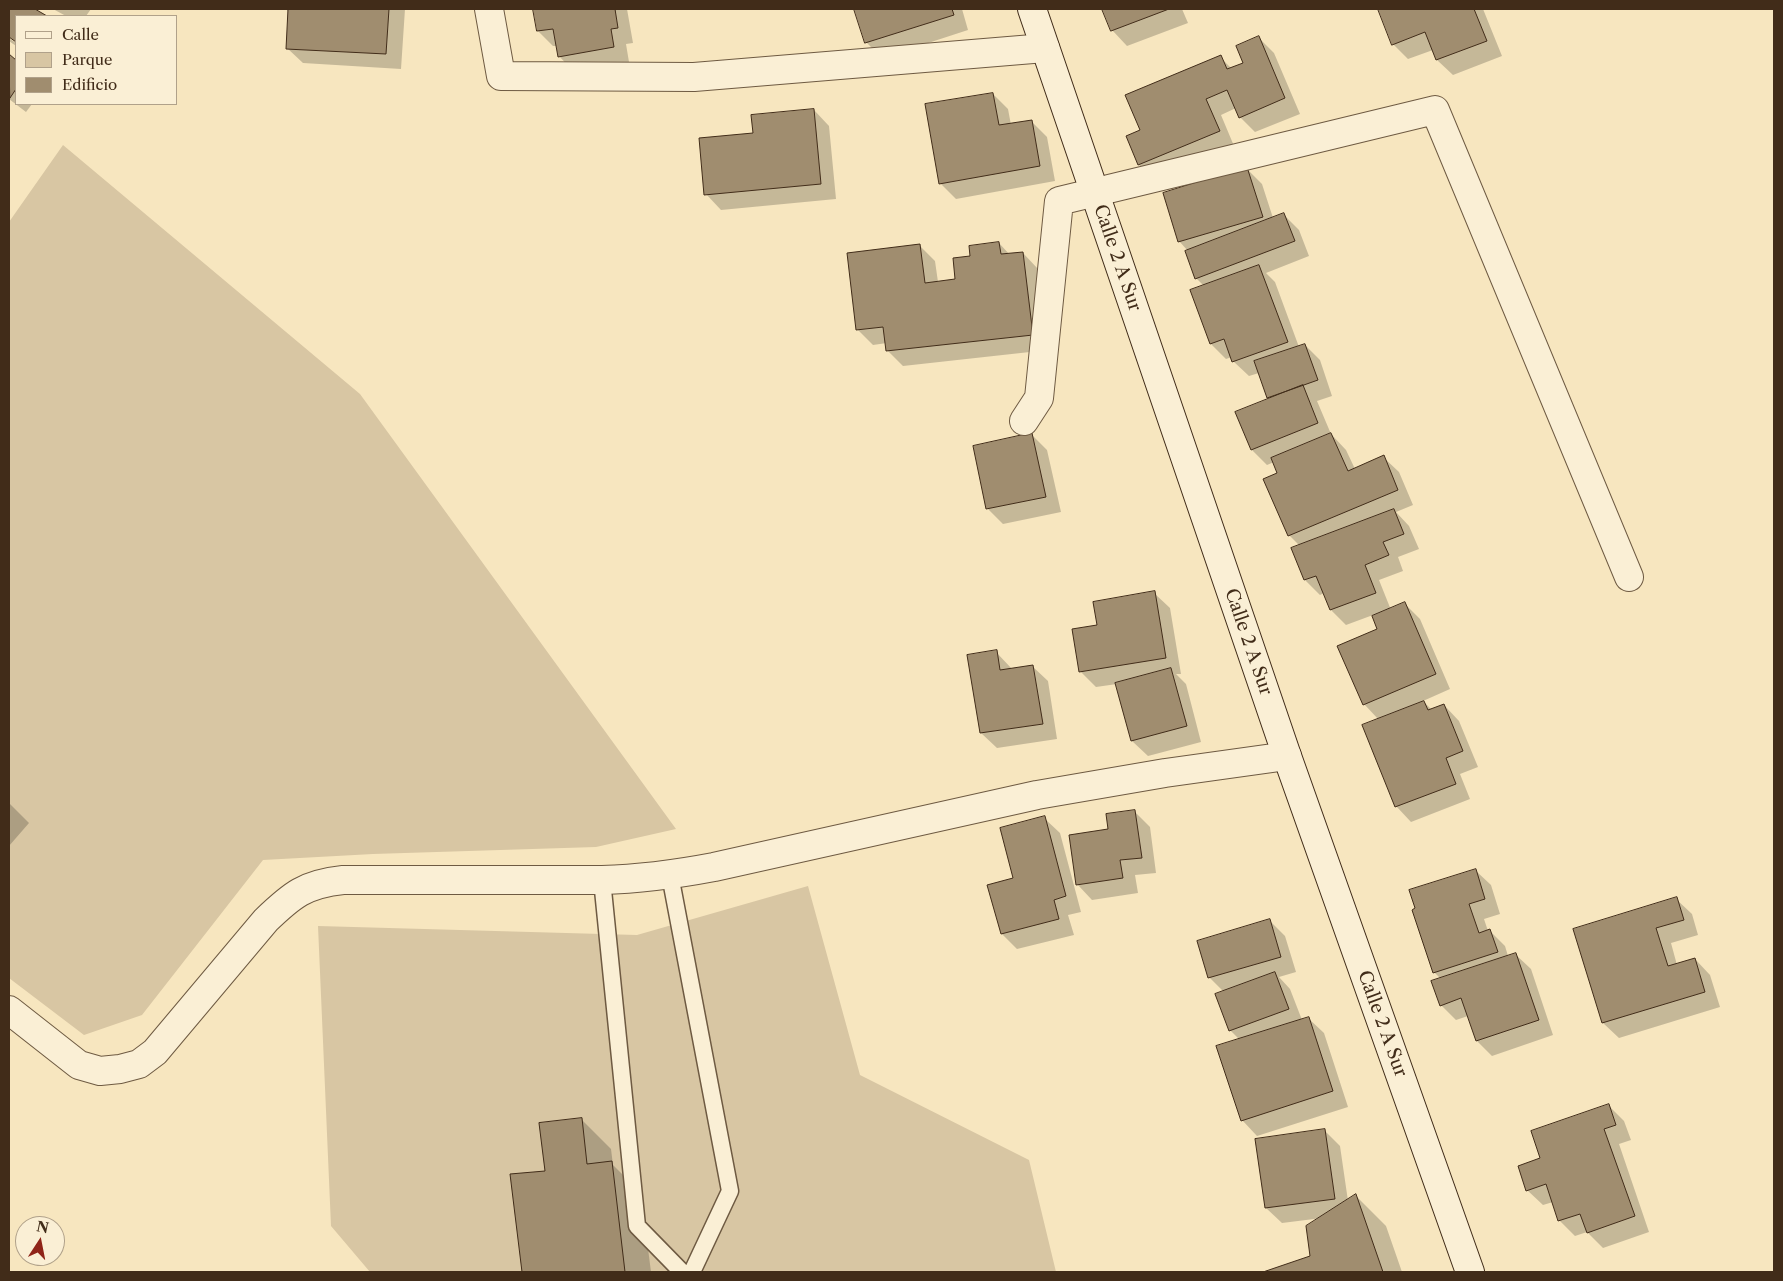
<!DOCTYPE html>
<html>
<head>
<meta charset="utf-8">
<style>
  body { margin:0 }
  #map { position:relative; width:1783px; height:1281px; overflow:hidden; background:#f7e6bf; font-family:"Libre Caslon Text",serif }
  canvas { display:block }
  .frame { position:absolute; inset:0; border:10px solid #412c19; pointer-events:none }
  .legend { position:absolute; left:15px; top:15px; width:162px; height:90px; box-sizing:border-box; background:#faefd5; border:1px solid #b0a18a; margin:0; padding:6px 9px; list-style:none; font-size:15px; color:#412c19 }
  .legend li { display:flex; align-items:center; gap:10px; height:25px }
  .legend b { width:25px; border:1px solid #b0a18a }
  .north { position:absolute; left:15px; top:1216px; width:50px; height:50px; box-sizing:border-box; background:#faefd5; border:1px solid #b0a18a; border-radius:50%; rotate:11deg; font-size:14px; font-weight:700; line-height:20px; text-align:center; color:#412c19 }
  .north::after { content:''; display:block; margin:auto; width:18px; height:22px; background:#8f2418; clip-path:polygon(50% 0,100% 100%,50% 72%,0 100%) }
</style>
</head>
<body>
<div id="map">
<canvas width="1783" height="1281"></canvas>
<div class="frame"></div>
<ul class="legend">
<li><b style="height:6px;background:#faefd5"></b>Calle</li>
<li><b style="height:14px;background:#d8c6a3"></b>Parque</li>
<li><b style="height:14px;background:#a08d6f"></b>Edificio</li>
</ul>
<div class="north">N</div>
</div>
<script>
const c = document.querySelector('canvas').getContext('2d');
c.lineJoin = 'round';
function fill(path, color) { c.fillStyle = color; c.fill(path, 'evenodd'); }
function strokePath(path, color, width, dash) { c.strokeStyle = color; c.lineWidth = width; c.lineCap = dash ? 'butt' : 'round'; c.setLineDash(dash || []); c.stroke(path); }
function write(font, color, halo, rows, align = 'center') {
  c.font = font + ' "Libre Caslon Text",serif'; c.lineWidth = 4; c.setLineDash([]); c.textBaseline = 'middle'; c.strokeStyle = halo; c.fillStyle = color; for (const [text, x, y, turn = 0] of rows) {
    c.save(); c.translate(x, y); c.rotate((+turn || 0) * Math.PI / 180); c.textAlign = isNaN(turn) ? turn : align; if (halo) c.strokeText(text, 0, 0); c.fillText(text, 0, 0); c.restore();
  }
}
const green = new Path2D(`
  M63,145L360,394L676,829L596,847L373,854L263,860L142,1015L84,1035L9,978V222Z
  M808,886L860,1075L1029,1160L1056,1272H370L331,1226L318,926L637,935Z`);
const shadow = new Path2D(`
  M9,9H33L44,16H16V40L9,35Z
  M53,9H91L86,16H66Z
  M286,9H405L401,69L303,63L287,48L289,12Z
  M534,9H627L633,43L626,44L629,62L574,72L559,56L557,46H553L538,31Z
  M855,9H962L968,30L882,58L866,42Z
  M1104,9H1182L1188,23L1127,46L1112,30Z
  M1379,9H1483L1502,56L1453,75L1437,60L1433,50L1408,59L1393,44Z
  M9,38L16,43V46L9,41Z
  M1259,38L1274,53L1300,114L1255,132L1240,117L1236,108L1221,115L1234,146L1155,180L1139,165L1127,137L1142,131L1220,57L1232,69L1245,63Z
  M9,56L16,61V104H32L26,112L9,99Z
  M993,94L1008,109L1011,125L1031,121L1047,137L1055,181L956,199L940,183Z
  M814,110L829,126L836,199L721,210L706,194L754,134Z
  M1247,169L1262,184L1273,218L1283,214L1299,230L1309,256L1266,273L1275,282L1299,347L1305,345L1320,360L1332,396L1317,401L1331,434L1346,450L1355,469L1383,457L1399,472L1413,505L1396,512L1409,526L1419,549L1398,557L1403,571L1379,580L1391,610L1405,604L1420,619L1450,689L1423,701L1432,710L1444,705L1459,721L1478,767L1460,774L1470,799L1411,822L1396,806L1379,720L1364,704L1379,630L1373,615L1346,625L1331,610L1324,593L1320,595L1305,580L1300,546L1289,535L1279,474L1274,462L1267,465L1252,450L1270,400L1268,397L1259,373L1249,376L1233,361L1232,357L1226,359L1211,344L1204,286L1196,278L1188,251L1179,241Z
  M999,243L1010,255L1023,253L1038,269L1048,350L903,366L888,351L887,343L873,345L857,329L920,246L935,261L938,282L957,280L972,257Z
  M1032,435L1047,450L1061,512L1003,524L988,509L974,447Z
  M1154,593L1170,608L1181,674H1176L1186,684L1201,742L1148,756L1132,741L1117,684L1096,687L1081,672Z
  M996,652L1012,669L1032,666L1048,681L1057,739L997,748L981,733Z
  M9,803L29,823L9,846Z
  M1134,811L1150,827L1156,873L1135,875L1138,893L1092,900L1077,884L1110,830Z
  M1044,818L1060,833L1081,912L1068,915L1074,935L1017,949L1002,934L1015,879Z
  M1475,870L1491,885L1500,914L1484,919L1488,931H1490L1505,946L1508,956L1515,954L1531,969L1553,1035L1492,1056L1477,1041L1468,1016L1456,1020L1441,1005V979L1434,972Z
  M1676,899L1692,914L1698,935L1671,943L1677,965L1695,959L1710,975L1720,1007L1619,1038L1603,1023L1574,930Z
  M1270,921L1285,936L1296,972L1279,977L1290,989L1302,1020L1308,1018L1324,1033L1348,1107L1257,1136L1242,1120L1240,1040L1230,1030L1224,992L1209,977Z
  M1608,1105L1624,1121L1631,1140L1619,1144L1649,1232L1603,1248L1587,1232L1575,1236L1560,1221L1553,1202L1543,1205L1527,1190L1542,1158Z
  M581,1119L611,1149L613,1165L641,1193L651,1272H523L511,1175L546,1172Z
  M1324,1130L1340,1146L1348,1201L1356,1196L1386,1226L1402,1272H1267L1311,1257L1322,1218L1282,1223L1266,1208Z`);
const building = new Path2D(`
  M9,9H35L47,16H16V42L9,37Z
  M285,9H389L386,54L286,49L288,9Z
  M533,9H615L618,28L611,29L614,47L558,57L553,29L537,31Z
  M854,9H952L954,15L865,43Z
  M1102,9H1169L1111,31Z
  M1378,9H1474L1487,41L1436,60L1425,32L1392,45Z
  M1259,36L1285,98L1239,118L1227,90L1206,99L1220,131L1138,165L1126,136L1140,130L1125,95L1221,55L1227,69L1243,63L1236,46Z
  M9,54L16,60V89L10,98Z
  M993,93L999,125L1032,120L1040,166L939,184L925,104Z
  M814,109L821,184L704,195L699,138L753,133L751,115Z
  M1247,167L1263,217L1178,242L1163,193Z
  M1284,213L1295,241L1195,279L1185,251Z
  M999,242L1001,254L1023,252L1033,335L886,351L883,327L856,330L847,253L920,244L925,283L955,279L953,258L970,256L969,246Z
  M1259,265L1288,342L1232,362L1224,339L1210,344L1190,290Z
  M1305,344L1318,380L1267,398L1254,361Z
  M1303,385L1318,423L1251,450L1235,412Z
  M1032,433L1046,497L986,509L973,446Z
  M1331,433L1348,471L1384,455L1398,490L1288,536L1263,479L1277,473L1271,458Z
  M1394,509L1404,534L1383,542L1389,555L1365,565L1376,593L1330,610L1316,576L1304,580L1291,548Z
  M1155,591L1166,658L1079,672L1072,629L1097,625L1093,602Z
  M1405,602L1436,674L1363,705L1337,646L1377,629L1372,616Z
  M997,650L1000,670L1033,665L1043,724L980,733L967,655Z
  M1171,668L1187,726L1131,741L1115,683Z
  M1424,701L1428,710L1444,704L1463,751L1446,758L1456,784L1395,807L1362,725Z
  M1135,810L1142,858L1120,860L1123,878L1076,885L1069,835L1108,829L1106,814Z
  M1045,816L1066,896L1054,900L1059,919L1001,934L987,885L1013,878L1000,828Z
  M1476,869L1485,899L1469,904L1479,933L1490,929L1498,952L1433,973L1412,910L1415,908L1409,890Z
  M1677,897L1684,920L1656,928L1668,966L1695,958L1705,992L1602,1023L1573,929Z
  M1270,919L1281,957L1208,978L1197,941Z
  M1516,953L1539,1020L1476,1041L1461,998L1440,1006L1431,981Z
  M1275,972L1289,1009L1229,1031L1215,994Z
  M1309,1017L1333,1091L1241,1121L1216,1046Z
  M1609,1104L1616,1125L1604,1129L1635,1216L1587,1233L1580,1214L1558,1221L1546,1184L1526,1191L1518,1166L1540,1158L1531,1131Z
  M582,1118L587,1164L612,1161L625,1272H522L510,1174L545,1171L539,1123Z
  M1325,1129L1335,1199L1265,1208L1255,1139Z
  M1356,1194L1383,1272H1263L1310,1256L1306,1226Z`);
const lane = new Path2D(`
  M670,875L730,1191L692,1272
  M602,880L637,1226L682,1272`);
const street = new Path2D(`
  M489,9L501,76L694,77L1045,48
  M1024,421L1039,398L1059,201L1435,110L1629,577
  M9,1010L79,1065L100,1071L120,1069L139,1064L155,1052L266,920C292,895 305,884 343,880H602C640,879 677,874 714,867L1037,795L1165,773L1287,756`);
const secondary = new Path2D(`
  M1032,9L1287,756L1470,1272`);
const streetNames = [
  ["Calle 2 A Sur",1117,258,71],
  ["Calle 2 A Sur",1248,642,71],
  ["Calle 2 A Sur",1382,1024,70]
];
fill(green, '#d8c6a3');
fill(shadow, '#0003');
fill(building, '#a08d6f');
strokePath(building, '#412c19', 1);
strokePath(lane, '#6e5a42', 19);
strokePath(street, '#6e5a42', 30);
strokePath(secondary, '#412c19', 30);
strokePath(lane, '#faefd5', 16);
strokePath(street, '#faefd5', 28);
strokePath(secondary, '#faefd5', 28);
write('18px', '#412c19', '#faefd5', streetNames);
</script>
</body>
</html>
